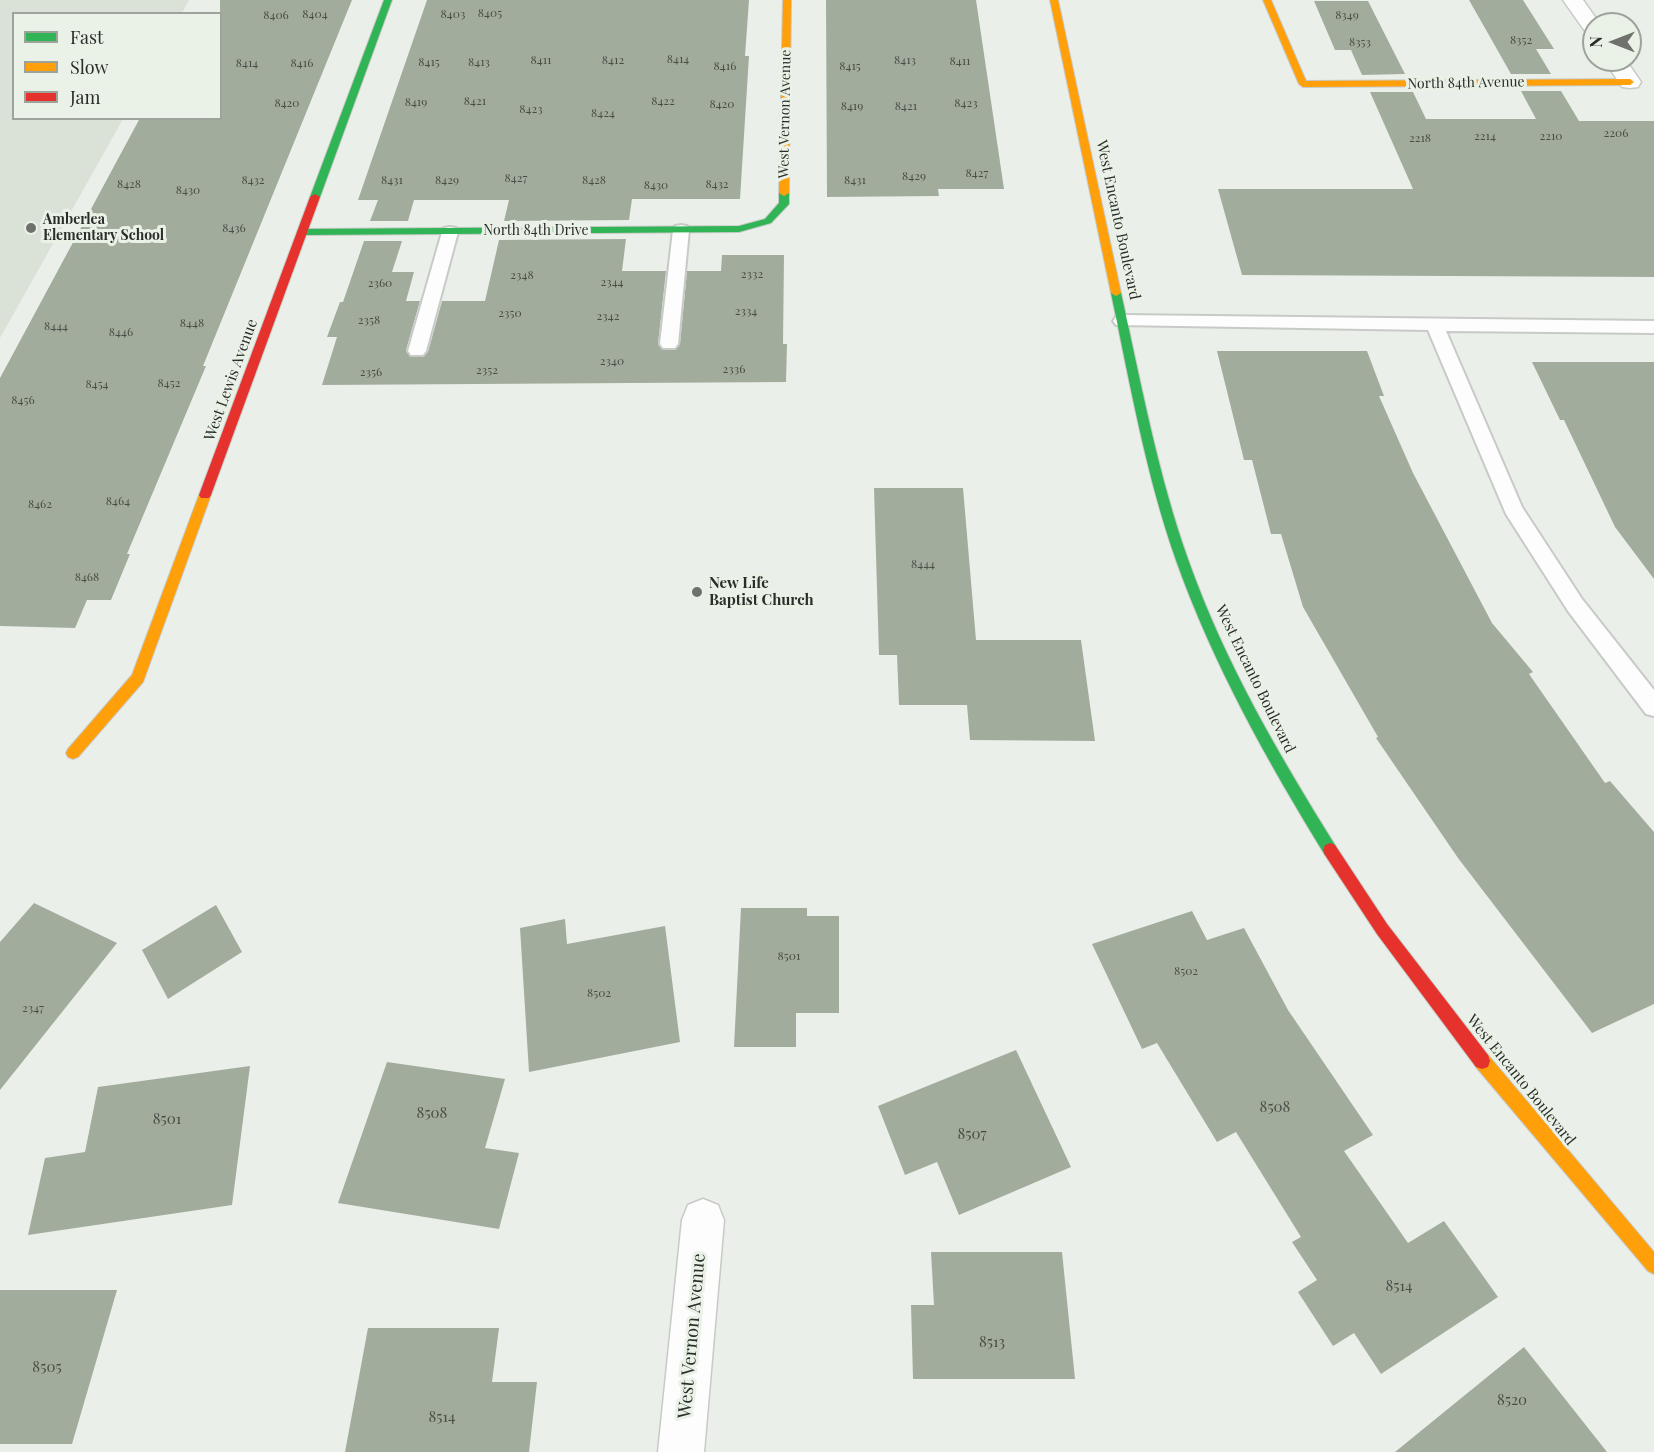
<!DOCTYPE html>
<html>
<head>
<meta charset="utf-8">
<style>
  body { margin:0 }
  #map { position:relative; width:1654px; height:1452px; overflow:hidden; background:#ebefe9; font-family:"Playfair Display",serif }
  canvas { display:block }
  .legend { position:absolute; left:12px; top:12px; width:210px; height:108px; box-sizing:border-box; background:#eaf1e7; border:2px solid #9da39b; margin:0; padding:8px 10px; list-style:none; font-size:18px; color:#2a2d29 }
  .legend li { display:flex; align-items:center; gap:12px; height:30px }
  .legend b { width:30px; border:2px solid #9da39b }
  .north { position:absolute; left:1582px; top:12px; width:60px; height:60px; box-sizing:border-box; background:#eaf1e7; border:2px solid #9da39b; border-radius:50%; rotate:270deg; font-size:16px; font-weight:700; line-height:24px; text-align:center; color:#2a2d29 }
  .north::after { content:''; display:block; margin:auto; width:21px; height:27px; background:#6e716c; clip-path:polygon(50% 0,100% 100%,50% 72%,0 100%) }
</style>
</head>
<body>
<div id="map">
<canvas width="1654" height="1452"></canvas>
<ul class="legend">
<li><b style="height:8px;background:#30b455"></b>Fast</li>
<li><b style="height:8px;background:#ff9f0a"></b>Slow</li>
<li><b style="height:8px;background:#e5322d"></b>Jam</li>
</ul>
<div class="north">N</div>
</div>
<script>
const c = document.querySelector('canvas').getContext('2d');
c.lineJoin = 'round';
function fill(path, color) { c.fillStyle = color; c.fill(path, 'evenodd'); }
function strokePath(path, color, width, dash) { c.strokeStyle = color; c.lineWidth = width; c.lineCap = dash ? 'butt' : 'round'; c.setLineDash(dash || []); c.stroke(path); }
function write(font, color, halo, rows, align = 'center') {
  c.font = font + ' "Playfair Display",serif'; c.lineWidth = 6; c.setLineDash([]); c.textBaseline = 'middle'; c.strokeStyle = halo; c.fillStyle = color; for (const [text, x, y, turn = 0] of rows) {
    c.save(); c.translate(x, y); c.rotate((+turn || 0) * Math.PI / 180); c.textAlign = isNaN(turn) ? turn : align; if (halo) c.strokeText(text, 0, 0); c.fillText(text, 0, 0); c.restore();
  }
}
const built = new Path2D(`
  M0,0H189L182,13L14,14V118L123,119L0,338Z`);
const building = new Path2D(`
  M220,0H352L203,366H206L127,554H130L111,600H87L75,628L0,626V378L140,118H220Z
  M427,0H749L745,56H749L740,199H632L629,220L504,221L509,200H414L408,221H370L378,200H358Z
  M826,0H976L1004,189H938L939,196L827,197Z
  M1469,0H1523L1554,49H1536L1551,74H1511Z
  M1314,1H1368L1405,74L1362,75L1351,50H1335Z
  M1521,91H1561L1579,121H1654V277L1242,275L1218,189H1413L1370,92H1413L1426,119H1536Z
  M626,239L622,271H666L658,344L663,350H675L680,344L687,271H721L722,255H784L783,344H787L786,382L322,385L337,337H327L340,302H343L364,241H402L392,272H414L406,301H420L406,350L411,357H423L428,352L442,301H485L499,240Z
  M1217,351H1367L1384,396H1379L1413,473L1492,623L1533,672L1529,674L1605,783L1610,781L1654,832V1004L1592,1033L1458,858L1376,738L1378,737L1303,607L1281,534H1271L1252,460H1244Z
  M1532,362H1654V579L1615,527L1564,420H1560Z
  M874,488H963L976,640H1081L1095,741L970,740L967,705H899L897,655H879Z
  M34,903L117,943L0,1090V942Z
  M216,905L242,952L168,999L142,950Z
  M741,908H807V916H839V1013H796V1047H734Z
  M1192,911L1207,940L1244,928L1288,1010L1373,1135L1344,1151L1408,1243L1444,1221L1498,1297L1381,1374L1354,1333L1333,1346L1298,1292L1317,1280L1292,1242L1301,1237L1236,1132L1217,1142L1157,1043L1142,1049L1092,944Z
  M565,919L567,944L665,926L680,1042L529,1072L520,928Z
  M1016,1050L1071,1167L959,1215L937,1162L905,1175L878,1106Z
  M387,1062L505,1079L485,1148L519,1153L499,1229L338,1203Z
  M250,1066L232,1205L28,1235L45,1158L85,1152L98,1087Z
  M931,1252H1062L1075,1379H913L911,1305H934Z
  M0,1290H117L72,1444H0Z
  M368,1328H499L492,1382H537L529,1452H345Z
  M1524,1347L1607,1452H1395Z`);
const lane = new Path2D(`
  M681,225L687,226L689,230L678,344L675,348H663L660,344L673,230L675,226Z
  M450,227L456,228L458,232L426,351L423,355H411L408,351L442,232L444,228Z
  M1122,315L1654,321V333L1446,331L1522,507L1582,599L1654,690V716L1646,714L1568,611L1506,514L1428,330L1116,325L1113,321L1116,317Z`);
const street = new Path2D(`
  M1563,0H1583L1600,24H1594V36L1587,34Z
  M1604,60H1626L1641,82L1638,87L1630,88L1622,87Z
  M703,1199L718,1205L724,1220L704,1452H658L682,1220L688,1205Z`);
const fast = new Path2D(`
  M384,0H392L320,197L312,199L310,197Z
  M784,190L789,193V204L771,223L739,232L303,235L298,232L303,229L739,226L765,219L779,203V193Z
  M1116,290L1121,293C1141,383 1158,476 1189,562C1225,663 1279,755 1335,845L1337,850L1335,855L1330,857L1325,855C1268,762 1214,666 1177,563C1146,476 1130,383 1111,293Z`);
const slow = new Path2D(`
  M783,0H791L789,193L784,196L779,193Z
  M1050,0H1058L1121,293L1116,296L1111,293Z
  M1263,0H1271L1306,81L1630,79L1634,82L1630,85L1303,87L1299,84Z
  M205,491L211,495L143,682L78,757L73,759L68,757L66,753L68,749L132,675L199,495Z
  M1482,1053L1488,1055L1654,1252V1274L1648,1271L1476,1067L1474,1061L1476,1055Z`);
const jam = new Path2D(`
  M315,194L320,197L211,495L209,498H201L199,495L310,197Z
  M1330,843L1335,845L1387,924L1488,1055L1490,1061L1488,1067L1482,1069L1476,1067L1377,934L1325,855L1323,850L1325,845Z`);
const markers = [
  [31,228,6,"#6e716c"],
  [697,592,6,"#6e716c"]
];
const numberNames = [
  ["8405",490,13],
  ["8404",315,14],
  ["8403",453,14],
  ["8406",276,15],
  ["8349",1347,15],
  ["8352",1521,40],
  ["8353",1360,42],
  ["8414",678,59],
  ["8411",541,60],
  ["8412",613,60],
  ["8413",905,60],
  ["8411",960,61],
  ["8415",429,62],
  ["8413",479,62],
  ["8414",247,63],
  ["8416",302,63],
  ["8416",725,66],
  ["8415",850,66],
  ["8421",475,101],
  ["8422",663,101],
  ["8419",416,102],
  ["8420",287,103],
  ["8423",966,103],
  ["8420",722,104],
  ["8419",852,106],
  ["8421",906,106],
  ["8423",531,109],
  ["8424",603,113],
  ["2206",1616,133],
  ["2214",1485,136],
  ["2210",1551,136],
  ["2218",1420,138],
  ["8427",977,173],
  ["8429",914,176],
  ["8427",516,178],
  ["8432",253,180],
  ["8431",392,180],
  ["8429",447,180],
  ["8428",594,180],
  ["8431",855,180],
  ["8428",129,184],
  ["8432",717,184],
  ["8430",656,185],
  ["8430",188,190],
  ["8436",234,228],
  ["2332",752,274],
  ["2348",522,275],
  ["2344",612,282],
  ["2360",380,283],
  ["2334",746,311],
  ["2350",510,313],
  ["2342",608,316],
  ["2358",369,320],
  ["8448",192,323],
  ["8444",56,326],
  ["8446",121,332],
  ["2340",612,361],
  ["2336",734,369],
  ["2352",487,370],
  ["2356",371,372],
  ["8452",169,383],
  ["8454",97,384],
  ["8456",23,400],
  ["8464",118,501],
  ["8462",40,504],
  ["8444",923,564],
  ["8468",87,577],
  ["8501",789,956],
  ["8502",1186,971],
  ["8502",599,993],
  ["2347",33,1008]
];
const farStreetnames = [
  ["North 84th Avenue",1466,83,-1],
  ["West Vernon Avenue",785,114,-89],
  ["North 84th Drive",536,231]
];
const farPoinames = [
  ["Amberlea",43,220],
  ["Elementary School",43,236]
];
const streetNames = [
  ["West Encanto Boulevard",1118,220,78],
  ["West Lewis Avenue",231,380,-70],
  ["West Encanto Boulevard",1255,679,64],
  ["West Encanto Boulevard",1521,1080,51]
];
const poiNames = [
  ["New Life",709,583],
  ["Baptist Church",709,600]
];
const nearNumbernames = [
  ["8508",1275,1107],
  ["8508",432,1113],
  ["8501",167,1119],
  ["8507",972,1134],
  ["8514",1399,1286],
  ["8513",992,1342],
  ["8505",47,1367],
  ["8520",1512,1400],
  ["8514",442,1417]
];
const nearStreetnames = [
  ["West Vernon Avenue",692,1336,-85]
];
fill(built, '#dae1d6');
fill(building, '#a2ac9d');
strokePath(lane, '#c7cac6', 4);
strokePath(street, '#c7cac6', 3);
strokePath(fast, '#c7cac6', 2);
strokePath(slow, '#c7cac6', 2);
strokePath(jam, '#c7cac6', 2);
fill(lane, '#fcfdfc');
fill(street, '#fcfdfc');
fill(fast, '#30b455');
fill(slow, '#ff9f0a');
fill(jam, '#e5322d');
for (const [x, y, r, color] of markers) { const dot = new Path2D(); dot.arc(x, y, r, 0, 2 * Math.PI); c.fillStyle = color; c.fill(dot); strokePath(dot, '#eaf1e7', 2); }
write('12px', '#484d46', null, numberNames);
write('14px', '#2a2d29', '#eaf1e7', farStreetnames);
write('bold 14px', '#2a2d29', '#eaf1e7', farPoinames, 'left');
write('15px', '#2a2d29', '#eaf1e7', streetNames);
write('bold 15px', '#2a2d29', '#eaf1e7', poiNames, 'left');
write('15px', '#484d46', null, nearNumbernames);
write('18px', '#2a2d29', '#eaf1e7', nearStreetnames);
</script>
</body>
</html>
